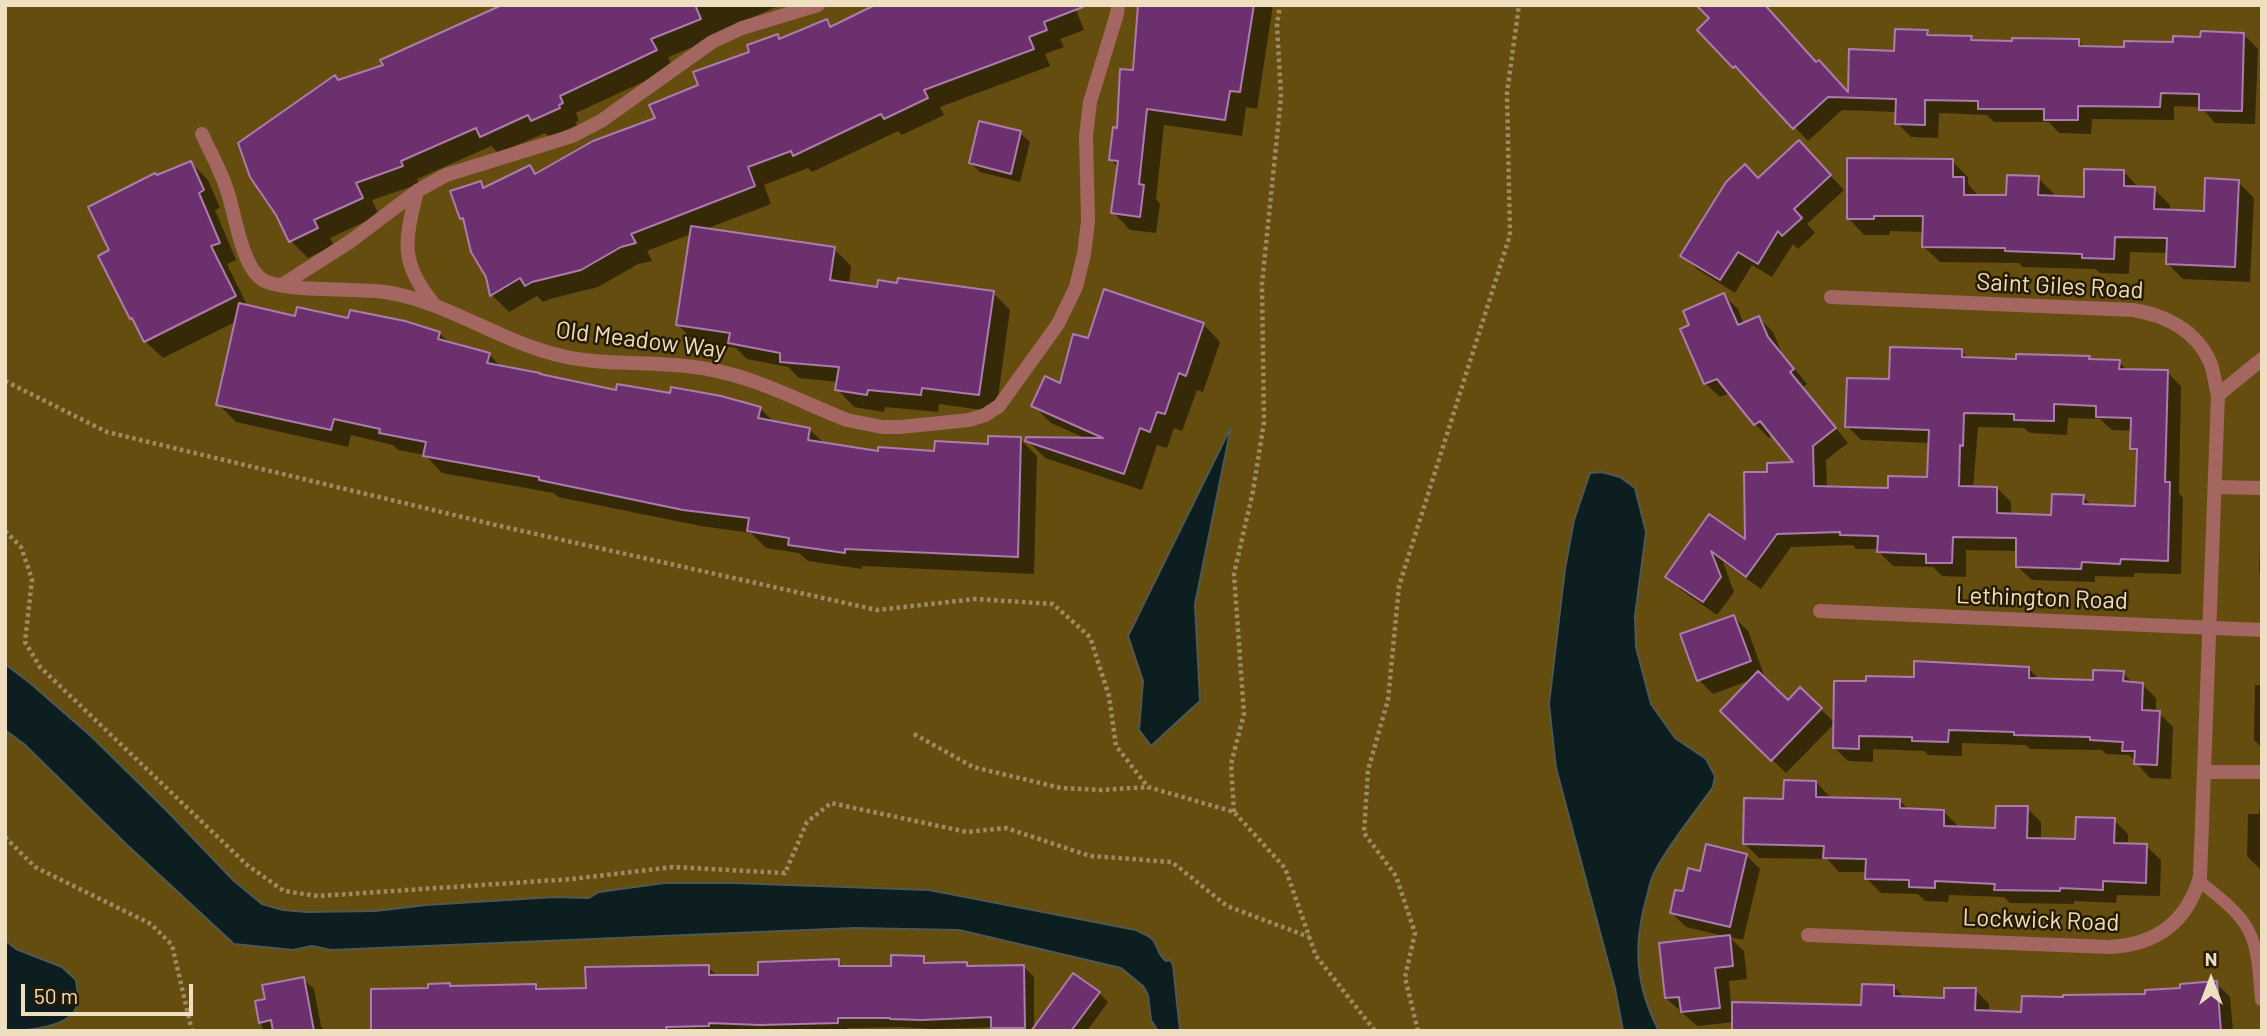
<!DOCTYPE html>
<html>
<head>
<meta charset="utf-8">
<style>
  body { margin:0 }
  #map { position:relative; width:2267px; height:1036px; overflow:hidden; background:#473300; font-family:Barlow,sans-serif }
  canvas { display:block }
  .frame { position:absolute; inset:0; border:7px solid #eedfc0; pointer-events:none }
  .north { position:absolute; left:2176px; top:945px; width:70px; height:70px; -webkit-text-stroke:5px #271c03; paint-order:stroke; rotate:0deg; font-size:19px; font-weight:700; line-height:28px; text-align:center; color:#eedfc0 }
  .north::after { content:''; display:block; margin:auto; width:24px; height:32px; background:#eedfc0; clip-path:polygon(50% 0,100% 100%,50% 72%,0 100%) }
  .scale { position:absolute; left:21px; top:984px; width:172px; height:32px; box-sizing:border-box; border:4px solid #eedfc0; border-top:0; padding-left:9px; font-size:21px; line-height:24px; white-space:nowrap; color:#eedfc0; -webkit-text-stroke:5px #271c03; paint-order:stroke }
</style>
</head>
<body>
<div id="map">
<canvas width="2267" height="1036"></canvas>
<div class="frame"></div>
<div class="north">N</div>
<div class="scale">50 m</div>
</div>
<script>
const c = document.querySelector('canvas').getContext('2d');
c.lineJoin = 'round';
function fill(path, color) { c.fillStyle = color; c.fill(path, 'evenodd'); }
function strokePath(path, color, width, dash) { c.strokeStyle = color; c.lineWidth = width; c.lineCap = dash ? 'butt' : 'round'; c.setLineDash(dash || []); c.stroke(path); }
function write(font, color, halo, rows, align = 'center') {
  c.font = font + ' Barlow,sans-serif'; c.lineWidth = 5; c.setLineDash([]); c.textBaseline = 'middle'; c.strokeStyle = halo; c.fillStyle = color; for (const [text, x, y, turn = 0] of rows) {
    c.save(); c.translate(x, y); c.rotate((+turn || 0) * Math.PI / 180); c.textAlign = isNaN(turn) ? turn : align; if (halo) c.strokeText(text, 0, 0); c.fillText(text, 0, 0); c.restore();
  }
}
const green = new Path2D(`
  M5,5H2262V1031H5Z`);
const water = new Path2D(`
  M1231,427L1195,604L1200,701L1151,746L1139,730L1143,681L1128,636Z
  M1601,472L1620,477L1635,488L1646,532L1635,616L1636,647L1651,704L1675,738L1706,759L1715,776L1713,787C1694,814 1671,841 1655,871C1651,878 1649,888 1647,896C1633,945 1635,985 1659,1031H1623L1615,988L1556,768L1549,704L1565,569L1574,520L1590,473Z
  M5,664L30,683L92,737L166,810L233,880L262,904L283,910L307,912L375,911L426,905L555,897L589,898L599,892L664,883H733L929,890L1136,930C1141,933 1149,935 1153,940C1158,947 1158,955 1166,961L1170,960L1173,965L1180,1031H1158L1151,1020L1148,995L1143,986L1121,968L959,930L854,928L331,950L312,946L293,950L234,944L125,843L24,744L5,730Z
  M5,940L16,949L62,967L76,980C77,989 80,999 76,1008C68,1028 24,1031 5,1031Z`);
const shadow = new Path2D(`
  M520,5H780L716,34L717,37L668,57L673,68L576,113L579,121L575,122L577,125L550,137L545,133L498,153L491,146L417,179L419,184L372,200L379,215L330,238L334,245L308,258L291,241L339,82L385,66Z
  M1074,5L1084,30L1060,39L1064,47L1045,54L1050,66L940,107L944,115L902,135L898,131L812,172L808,168L764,185L771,204L703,230L834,249L851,266L849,284L879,289L993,293L1010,310L996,412L939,404L938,412L885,407L884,412L854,407L837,389L838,382L799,378L788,367L747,359L736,348L695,342L678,325L691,234L647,251L652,261L638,264L598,287L550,299L543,302L537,296L509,312L492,295L487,277L466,223L461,219L480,183L485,188L530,167L537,175L657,119L700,86L777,36L781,40L827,21L833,28Z
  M1150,5H1273L1257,109L1246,107L1242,136L1164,125L1156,199L1160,204L1156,233L1130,230L1113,212L1119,168L1111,160L1135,72Z
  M1699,30L1817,64L1849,95L1896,53L1927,32L1932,37L1971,38L1975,42L2078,41L2085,48L2126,49L2244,35L2258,49L2255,124L2215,123L2201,107L2174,106V120L2092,119L2091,134L2059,133L2049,122H1994L1987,115L1939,113L1938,138L1911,137L1897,123V112L1842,110L1808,141L1750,79L1748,81Z
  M1020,133L1030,142L1020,182L980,172L971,163Z
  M1813,157L1844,190L1807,224L1815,233L1798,249L1793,244L1772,277L1752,265L1735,293L1697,269L1683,255L1758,180Z
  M1952,161L1968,177V184L1979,197H2008L2038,178L2054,194V197L2085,198L2124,172L2140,189H2154L2170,205V211L2206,213L2238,182L2254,198L2250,282L2183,279L2167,263L2168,253L2130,252L2129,274L2100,273L2095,269L2022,267L2019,263L1940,262L1924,247V232L1890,231L1889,235H1864L1849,219Z
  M191,163L208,180L220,208L215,210L236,260L227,264L248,307L296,318L350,320L439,333L450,344L489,354L502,368L618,392L760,408L775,423L809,429L825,444L879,453L936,452L990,446L1020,439L1037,456L1034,574L862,566V569L808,561L799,553L766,548L751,533L701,526L558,497L554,493L442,473L425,455L398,450L393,445L351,435L348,447L236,422L218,404L237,321L163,358L145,341L136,323L131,318L112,251L157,177Z
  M1724,295L1738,309L1744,324L1759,318L1773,332L1782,353L1807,384L1803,387L1848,443L1826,460L1827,488L1890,490L1929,478L1930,443L1861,440L1847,426L1891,381L1961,351L1969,359L2018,360L2089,358L2092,361L2119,362L2128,371L2167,372L2181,386L2179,493L2183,498L2181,574L2134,573V577L2095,576V582L2032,580L2017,566L2018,551L1966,550V577L1942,576L1933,567L1893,566L1879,552V549H1856L1853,545L1791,547L1761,589L1723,562L1734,592L1717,615L1681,590L1667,576L1710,516L1747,542L1769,473L1797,464L1773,435L1769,438L1755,424L1730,393L1720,397L1705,383L1691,326ZM2068,418L2100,419L2112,430L2132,431V448L2138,454L2136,508L2093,506L2083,497L2053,517L2011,515V502L1997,488H1973L1978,427L2024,428L2030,433L2067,435Z
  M1203,324L1220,342L1203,392L1197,390L1182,431L1174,428L1167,448L1157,445L1142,490L1045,458L1027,440L1087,439L1051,423L1034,406L1061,385L1089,340Z
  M2261,516H2262V575L2259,572Z
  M1734,617L1748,631L1764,675L1761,676L1788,702L1801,690L1835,723L1786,773L1722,711L1753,679L1713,694L1699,680Z
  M2028,668L2040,680L2094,681L2123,673L2134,684H2142L2156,698V713H2159L2173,727L2171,779L2150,778L2129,755L2106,754L2102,750L2030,749L2026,745L1962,743V756L1928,755L1924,751L1873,749V762L1848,761L1834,747L1915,679Z
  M2255,685H2262V748L2254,740Z
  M1816,782L1830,797V799L1900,801L1909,810L1944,812L1958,826V829L1997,830L2027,808L2041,822V840L2077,841L2114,820L2128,834V846H2146L2161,860L2160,896L2117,895L2116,903L2074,901V904L2010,903L2004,897L1949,895L1948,902L1925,901L1918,894L1881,893L1867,879V872H1839L1827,859L1759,858L1745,844L1785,801Z
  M2260,802H2262V871L2247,856L2248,814H2259Z
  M1746,855L1760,869L1743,940L1729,937L1744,951L1747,979L1729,981L1731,1004L1863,1007L1893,986L1905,998L1946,999L1975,990L1989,1004V1012L2023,1013L2147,996L2216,983L2230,997L2233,1031H1734V1022L1697,1026L1666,998L1728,937L1686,927L1672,913L1684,893L1701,873Z
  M923,958L930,965L966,964L970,968L1024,967L1034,977V1031H996L992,1027L934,1029L900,1027L847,1028V1031H373L430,990L450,985L453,988L536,985L541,991L587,990L708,967L718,977H760L838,961L845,968H893Z
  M303,979L314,989L321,1026L325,1031H263L257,1003L267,1001Z
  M1099,993L1108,1002L1087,1031H1041Z`);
const building = new Path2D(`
  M502,5H695L701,19L651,39L657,50L560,96L563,103L559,105L560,108L531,121L528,115L480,137L476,128L401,161L403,166L356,183L363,198L314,220L318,228L289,242L276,215L250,177L238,143L335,75L338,80L383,65L380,60Z
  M875,5H1083V7L1044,22L1047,30L1029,37L1034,49L924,90L928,98L884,119L881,114L793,156L791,151L748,167L755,186L631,234L636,243L621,247L581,270L532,282L525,286L520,278L490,296L486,277L471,252L463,218L460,219L450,191L481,181L483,188L530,165L535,174L593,141L655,118L649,105L698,85L693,72L749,52L747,45L778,34L779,39L827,19L830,27Z
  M1138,5H1254L1240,92L1230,91L1225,120L1147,109L1139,184L1144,185L1140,217L1111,213L1118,161L1109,160L1113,127L1117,128L1120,69L1133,70Z
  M1696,5H1765L1816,62L1819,60L1848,92L1849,49L1894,51L1895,29L1928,30L1927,35L1972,36L1971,40L2012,41V38L2079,39V46L2124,47V41L2173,42V36L2200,37L2201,31L2244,33L2242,111L2199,110V94L2161,93L2160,107L2078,106V120H2044V109H1978V101L1925,100V125L1895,124L1896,99L1828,97L1793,129L1735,66L1733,68L1697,30L1709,18Z
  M979,121L1021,131L1011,174L969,163Z
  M1799,140L1831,175L1794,209L1802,218L1782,236L1778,231L1758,264L1738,252L1720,280L1680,256L1726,182L1745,164L1758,178Z
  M1847,158L1953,159V177H1964V195H2006L2007,175L2039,176L2038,195L2084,197V169L2124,170V186L2155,187L2154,209L2204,211L2205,178L2239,180L2235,267L2166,264L2167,238L2115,237L2114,259L2082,258V254L2005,251V248L1922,247L1923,216H1874V219H1847Z
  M191,161L204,190L199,193L220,243L211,246L236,296L144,342L132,318L130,319L98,256L109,250L88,207L155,173L157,175Z
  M691,226L835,247L830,280L877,287L878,280L897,283L898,278L994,291L979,395L922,388L921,395L868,390L867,395L835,390L839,367L780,362V353L728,343L730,333L676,325Z
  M1104,289L1204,323L1186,376L1179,373L1165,414L1157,412L1150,432L1140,428L1124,474L1025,441L1026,437L1103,438L1031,406L1045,376L1060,383L1073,334L1088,338Z
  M1724,293L1738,325L1759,316L1768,337L1794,369L1790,372L1836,428L1813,446L1814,486L1888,488V476L1927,477L1929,430L1845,427L1847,378L1889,379L1890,347L1962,349V357L2016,359V354L2090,356L2089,359L2120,360L2119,369L2168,370L2165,482H2170L2168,561L2121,559L2120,564L2082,562L2081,569L2016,567V538L1953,537L1952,563H1926V554L1877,552L1878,536L1840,535V532L1777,534L1746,577L1711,551L1721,577L1703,602L1665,577L1709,514L1745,539L1744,472H1767V463L1793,462L1760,421L1754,425L1717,379L1704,384L1680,329L1689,325L1683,311ZM2054,404L2096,406V417L2131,418L2130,449H2137L2135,506L2083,504L2084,495L2052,494L2051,515L1997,513V487L1959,486L1960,445L1963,446L1964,413L2014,414V420L2054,421Z
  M239,303L295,316L297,307L348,318L350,310L405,321L440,332L438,339L490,353L487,363L540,373V374L616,390L617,384L670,393L671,387L721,396L761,407L758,418L810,428L808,440L878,451V447L934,451L935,441L988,444V436L1021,437L1018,557L845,549V553L788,545L789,538L747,531L749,518L683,510L539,480V477L423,456L426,442L379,433L380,429L334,419L331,430L216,405Z
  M1734,615L1751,661L1697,681L1680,634Z
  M1914,661L2029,667V678L2093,680V670L2124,671L2123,681L2143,683L2142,710L2160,711L2157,765L2134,764L2135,751H2122L2123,742L2090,740V737L2014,735V732L1949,730L1948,742L1912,741V737L1859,736V749L1833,748L1834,681H1866V676L1914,677Z
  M1758,671L1788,700L1800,687L1822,708L1771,761L1720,711Z
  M1784,780L1816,781V797L1900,799V808L1944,810V826L1995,828L1996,806H2028L2027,838L2075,839L2076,817L2115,818L2114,843L2147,844L2146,883L2103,881V890L2060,888V891L1994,890L1995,884L1935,881V888L1909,887V880L1865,879L1866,859L1823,858L1824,846L1743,844L1744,798L1783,799Z
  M1706,844L1747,854L1730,927L1670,913L1675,890L1683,891L1688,868L1700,871Z
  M1730,935L1733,966L1715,968L1720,1008L1681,1012L1679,997L1665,998L1659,943Z
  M891,955L924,956V963L967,962V966L1024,965L1025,1028H991V1017L922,1020L890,1019V1018H838V1023L760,1025L709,1023V1026L666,1027L667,1031H371V989L428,988V984L450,983V986L536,984V989L586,988L585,967L709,965V975H758V962L839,959V966H891Z
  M1073,973L1100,992L1071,1031H1031Z
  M304,977L314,1031H273L271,1020L259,1023L255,1001L265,999L262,985Z
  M2217,981L2221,1031H1732V1002L1861,1005L1862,984L1894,985V996L1944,998V988H1976L1975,1010L2021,1012L2022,996L2063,997V995L2145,994V990L2180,988V984Z`);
const path = new Path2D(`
  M5,381L107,432L500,526L877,610L975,599L1053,604L1090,637L1109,696L1116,746L1148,787L1234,812L1285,868L1316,956L1375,1031
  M5,531L21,547L32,579L25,642L40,667L247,865L284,891L318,896L572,879L673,867L785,873L807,822L831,803L967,832L1006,828L1090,856L1172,862L1227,906L1309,937
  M914,734L973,767L1061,788L1101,790L1148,787
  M1234,812L1231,764L1244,714L1234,574L1253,491L1264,422L1262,284L1281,97L1277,25L1280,5
  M5,837L35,867L151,924L172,945L192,1031
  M1418,1031L1405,977L1415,933L1396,876L1364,833L1368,770L1388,700L1399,586L1510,235L1507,93L1519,5`);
const lane = new Path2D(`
  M2199,881C2254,924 2256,931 2261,1000`);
const street = new Path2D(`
  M202,134C210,152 220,169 226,187C235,211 241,267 263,280C283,292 357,288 385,292C445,301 496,339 554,354C604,368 657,359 707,369C756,377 801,402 847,420L882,427H900L969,420L985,415L999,406L1058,324L1076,287L1084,254L1088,221L1086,136L1090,102L1117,14L1118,5
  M417,191C405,240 399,262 433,303
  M282,285L351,241L417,191L446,175L572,136L601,121L712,42L742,28L818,5
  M2218,395L2262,359
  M2215,487L2262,488
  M1820,611L2262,630
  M2205,772H2262
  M1808,935L2109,947C2156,945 2187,922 2200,877L2218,395C2215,384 2214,372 2210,362C2196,330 2165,315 2133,310L1831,297`);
const streetNames = [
  ["Saint Giles Road",2060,286,3],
  ["Old Meadow Way",641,340,7],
  ["Lethington Road",2042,598,2],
  ["Lockwick Road",2041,920,2]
];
fill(green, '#654d0f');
fill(water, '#0c1e20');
strokePath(water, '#505850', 2);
fill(shadow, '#0007');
fill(building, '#6c306f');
strokePath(building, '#ab7cac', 2);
strokePath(path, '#9d8b63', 4.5, [3.5, 3.5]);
strokePath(lane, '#a46660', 12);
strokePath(street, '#a46660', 14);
write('24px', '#eedfc0', '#271c03', streetNames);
</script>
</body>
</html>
